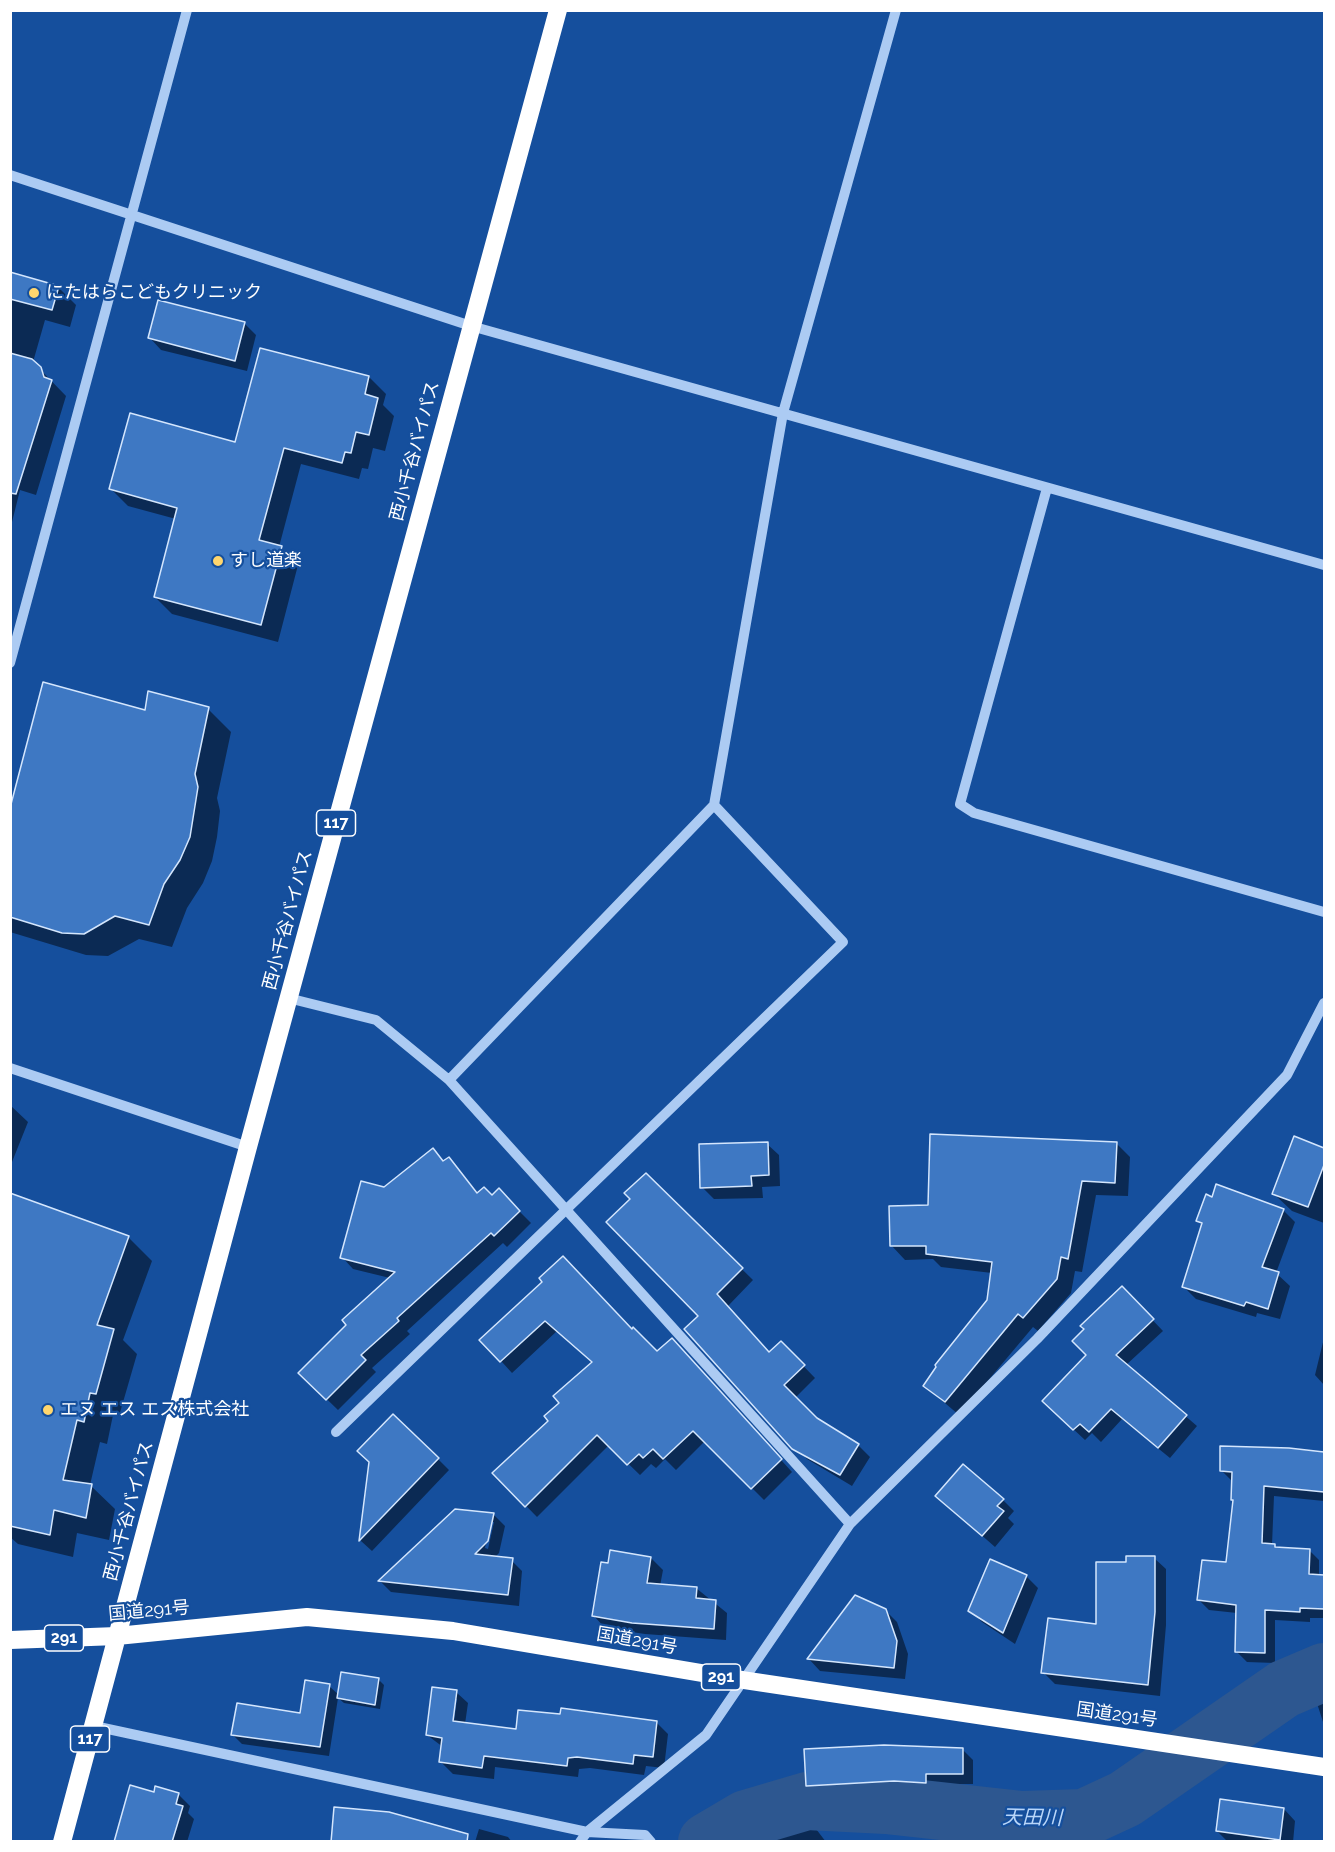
<!DOCTYPE html>
<html>
<head>
<meta charset="utf-8">
<style>
  body { margin:0 }
  #map { position:relative; width:1335px; height:1852px; overflow:hidden; background:#154f9d; font-family:Raleway,sans-serif }
  canvas { display:block }
  .frame { position:absolute; inset:0; border:12px solid #fff; pointer-events:none }
</style>
</head>
<body>
<div id="map">
<canvas width="1335" height="1852"></canvas>
<div class="frame"></div>
</div>
<script>
const c = document.querySelector('canvas').getContext('2d');
c.lineJoin = 'round';
function fill(path, color) { c.fillStyle = color; c.fill(path, 'evenodd'); }
function strokePath(path, color, width, dash) { c.strokeStyle = color; c.lineWidth = width; c.lineCap = dash ? 'butt' : 'round'; c.setLineDash(dash || []); c.stroke(path); }
function write(font, color, halo, rows, align = 'center') {
  c.font = font + ' Raleway,"Noto Sans JP",sans-serif'; c.lineWidth = 4.5; c.setLineDash([]); c.textBaseline = 'middle'; c.strokeStyle = halo; c.fillStyle = color; for (const [text, x, y, turn = 0] of rows) {
    c.save(); c.translate(x, y); c.rotate((+turn || 0) * Math.PI / 180); c.textAlign = isNaN(turn) ? turn : align; if (halo) c.strokeText(text, 0, 0); c.fillText(text, 0, 0); c.restore();
  }
}
const shadow = new Path2D(`
  M10,274L58,287L76,305L70,327L45,320L33,362L66,396L36,495L20,490L10,530Z
  M244,323L256,335L247,371L161,350L150,338Z
  M369,377L386,394L383,405L394,416L385,451L373,448L368,469L362,468L359,479L301,464L279,547L298,565L278,642L172,614L155,597L176,519L128,506L111,489L236,444Z
  M208,709L231,732L217,798L220,811L217,837L212,861L203,883L187,908L172,947L139,939L108,956L86,955L10,932V814L146,712Z
  M10,1105L28,1122L10,1167Z
  M1295,1138L1324,1150V1223L1292,1211L1274,1194Z
  M1116,1143L1130,1157L1128,1196L1096,1195L1082,1272L1075,1271L1071,1293L1038,1331L1033,1327L959,1415L925,1386L988,1301L992,1273L941,1267L933,1259L905,1260L891,1245L929,1207Z
  M767,1144L779,1155L780,1186L762,1187L763,1198L714,1199L702,1187Z
  M432,1150L444,1162L448,1159L479,1194L492,1197L499,1191L531,1223L507,1247L503,1243L407,1331L410,1334L372,1368L376,1372L338,1410L300,1373L390,1278L353,1269L342,1257L384,1188Z
  M646,1175L753,1280L728,1306L770,1354L781,1343L815,1378L795,1398L816,1419L858,1445L870,1457L852,1486L807,1459L795,1446L701,1316L632,1199Z
  M1217,1186L1284,1211L1295,1222L1276,1273L1290,1286L1280,1319L1257,1313L1256,1317L1196,1299L1184,1287L1203,1225L1198,1220Z
  M10,1194L129,1238L152,1261L123,1340L137,1354L119,1416L113,1415L107,1444L100,1442L90,1485L115,1509L109,1540L77,1533L73,1557L18,1544L10,1537Z
  M545,1282L632,1330L657,1353L683,1352L792,1472L764,1500L705,1441L676,1470L665,1459L656,1468L651,1464L640,1475L609,1445L537,1517L494,1473L550,1421L593,1363L557,1331L512,1373L482,1340Z
  M1122,1288L1163,1331L1126,1365L1197,1426L1170,1458L1122,1419L1101,1442L1092,1433L1085,1440L1055,1412Z
  M1324,1338V1385L1315,1375Z
  M1289,1449L1324,1453V1501L1274,1496L1272,1545L1278,1549L1309,1550L1319,1560V1576H1324V1618H1310V1622L1275,1620V1663L1247,1662L1237,1652V1613L1209,1610L1199,1600L1227,1564L1234,1502L1232,1481L1221,1470Z
  M438,1459L449,1470L372,1551L361,1541L370,1462Z
  M937,1496L1003,1500L1014,1511L1008,1518L1014,1524L995,1547Z
  M493,1514L505,1526L499,1553L494,1558L511,1560L522,1571L519,1606L391,1592L380,1581ZM490,1522H494L488,1549L485,1548Z
  M651,1558L663,1570L660,1586L696,1588L727,1613L726,1640L645,1634L605,1628L594,1616Z
  M1154,1558L1166,1569V1625L1160,1696L1055,1684L1043,1672L1098,1626L1127,1564Z
  M1026,1576L1038,1588L1015,1644L982,1622L970,1610Z
  M856,1597L885,1610L897,1622L908,1654L905,1679L820,1671L809,1659Z
  M379,1680L384,1685L380,1709L344,1703L338,1698L329,1756L242,1744L233,1735L301,1715L329,1686L339,1695Z
  M1324,1690V1725L1314,1694Z
  M456,1692L468,1703L465,1724L517,1731L561,1716L656,1722L668,1734L664,1768L646,1766L644,1775L590,1768L579,1769L578,1777L495,1767L494,1779L453,1774L441,1762L443,1747L427,1735ZM454,1699H457L453,1729H450Z
  M962,1749L973,1760V1784H937L936,1794L906,1792L818,1797L807,1785Z
  M155,1794H178L190,1806L188,1813L194,1819L187,1842H117Z
  M1284,1809L1295,1821L1293,1842H1228L1217,1831Z
  M813,1825L826,1842H765Z
  M479,1829L508,1837L512,1842H475Z`);
const river = new Path2D(`
  M707,1842L746,1819L807,1801L886,1805L1022,1820L1084,1818L1125,1799L1284,1689L1324,1672`);
const building = new Path2D(`
  M10,272L59,286L52,310L10,299Z
  M158,300L245,322L235,361L148,338Z
  M260,348L369,376L365,394L378,398L369,435L356,432L351,453L345,452L342,463L284,448L259,540L282,546L261,625L154,597L177,508L109,489L130,413L235,442Z
  M10,353L32,359L41,367L44,377L52,380L16,494L10,493Z
  M43,682L145,710L148,691L209,707L195,774L198,787L190,837L180,860L164,884L149,925L115,916L84,934L62,933L10,917V808Z
  M930,1134L1117,1142L1115,1183L1082,1181L1068,1259L1061,1257L1057,1279L1023,1318L1018,1314L945,1402L923,1386L936,1367L935,1365L987,1300L992,1262L926,1254V1246H890L889,1206L928,1205Z
  M1294,1136L1324,1148V1165L1308,1207L1272,1194Z
  M768,1142L769,1175L751,1176L752,1186L700,1188L699,1144Z
  M433,1148L443,1161L449,1157L477,1193L484,1187L492,1195L499,1188L520,1211L494,1236L491,1233L397,1318L399,1321L361,1355L366,1360L326,1400L298,1373L346,1325L342,1320L395,1272L340,1258L361,1181L384,1187Z
  M646,1173L743,1268L717,1294L769,1352L781,1341L805,1365L784,1385L817,1418L859,1444L840,1475L792,1449L684,1329L698,1316L606,1222L630,1199L624,1193Z
  M1216,1184L1284,1209L1262,1267L1279,1272L1268,1309L1246,1302L1244,1306L1182,1287L1202,1223L1196,1221L1206,1194L1212,1197Z
  M10,1193L129,1236L97,1325L114,1329L96,1394L90,1393L84,1422L77,1420L63,1480L92,1484L86,1518L54,1510L50,1535L10,1526Z
  M563,1256L632,1329L633,1327L657,1351L672,1338L782,1459L751,1489L693,1431L663,1459L653,1449L643,1458L639,1454L627,1465L597,1435L525,1507L492,1473L548,1421L544,1416L559,1403L553,1396L592,1362L545,1321L500,1362L479,1340L542,1282L539,1278Z
  M1122,1286L1154,1319L1116,1355L1187,1415L1158,1448L1111,1409L1089,1432L1080,1424L1073,1430L1042,1401L1086,1355L1072,1341L1084,1329L1080,1326Z
  M393,1414L439,1458L359,1541L369,1462L357,1451Z
  M1220,1446L1289,1448L1324,1452V1492L1264,1486L1262,1543L1275,1544V1547L1310,1549L1309,1574L1324,1575V1609L1300,1608V1612L1265,1610V1653L1235,1652L1236,1605L1197,1600L1202,1560L1226,1562L1233,1500H1231L1232,1472L1220,1471Z
  M963,1464L1004,1499L997,1506L1004,1511L982,1536L935,1496Z
  M455,1509L494,1513L488,1541L475,1554L513,1558L508,1595L378,1581Z
  M610,1550L651,1557L647,1583L697,1587L696,1598L716,1600L714,1629L632,1623L592,1616L601,1562L608,1563Z
  M1126,1556H1155V1612L1148,1685L1041,1673L1048,1618L1096,1624V1562H1126Z
  M990,1559L1027,1575L1003,1633L968,1611Z
  M855,1595L886,1609L897,1641L894,1668L807,1659Z
  M341,1672L379,1678L375,1705L337,1698Z
  M305,1680L330,1684L320,1747L231,1735L237,1703L300,1713Z
  M432,1687L457,1690L453,1721L516,1729L518,1710L560,1714L561,1708L657,1721L653,1757L634,1755L633,1764L577,1757L568,1758L567,1766L484,1756L482,1768L439,1762L442,1738L426,1735Z
  M884,1745L963,1748V1774H926V1783L894,1781L806,1786L804,1749Z
  M130,1785L154,1792L155,1786L179,1793L176,1804L183,1806L172,1842H114Z
  M1220,1799L1284,1808L1280,1840L1216,1831Z
  M334,1807L389,1812L468,1834L467,1842H331Z`);
const minor = new Path2D(`
  M10,175L471,326L1324,565
  M1047,488L960,804L974,813L1324,912
  M10,663L187,10
  M288,998L376,1020L449,1080L850,1524
  M10,1068L248,1147
  M449,1080L714,805L783,413L896,10
  M336,1432L843,942L714,805
  M94,1726L587,1832L645,1835L651,1842
  M580,1842L587,1832L706,1735L850,1524L1037,1339L1287,1075L1324,1003`);
const highway = new Path2D(`
  M10,1640L117,1636L307,1617L453,1631L743,1680L1324,1767
  M62,1842L248,1147L558,10`);
const markers = [
  [34,293,6,"#ffd66e"],
  [218,561,6,"#ffd66e"],
  [48,1410,6,"#ffd66e"]
];
const shields = [
  [336,823,39],
  [64,1638,39],
  [721,1677,39],
  [90,1739,39]
];
const shieldNames = [
  ["117",336,823],
  ["291",64,1638],
  ["291",721,1677],
  ["117",90,1739]
];
const poiNames = [
  ["にたはらこどもクリニック",46,293],
  ["すし道楽",230,561],
  ["エヌ エス エス株式会社",60,1410]
];
const streetNames = [
  ["西小千谷バイパス",415,451,-75],
  ["西小千谷バイパス",288,920,-75],
  ["西小千谷バイパス",129,1511,-75],
  ["国道291号",149,1611,-5],
  ["国道291号",637,1641,10],
  ["国道291号",1117,1715,8]
];
const waterNames = [
  ["天田川",1032,1818,1]
];
fill(shadow, '#0007');
strokePath(river, '#2d5790', 58);
fill(building, '#3e78c3');
strokePath(building, '#d4e6fd', 1.5);
strokePath(minor, '#accbf3', 10);
strokePath(highway, '#fff', 18);
for (const [x, y, r, color] of markers) { const dot = new Path2D(); dot.arc(x, y, r, 0, 2 * Math.PI); c.fillStyle = color; c.fill(dot); strokePath(dot, '#154f9d', 2); }
for (const [x, y, w] of shields) { const box = new Path2D(); box.roundRect(x - w / 2, y - 13, w, 26, 4.5); c.fillStyle = '#154f9d'; c.fill(box); strokePath(box, '#fff', 1.5); }
write('bold 16px', '#fff', null, shieldNames);
write('18px', '#fff', '#154f9d', poiNames, 'left');
write('18px', '#fff', '#154f9d', streetNames);
write('italic 20px', '#b9d6f9', '#154f9d', waterNames);
</script>
</body>
</html>
